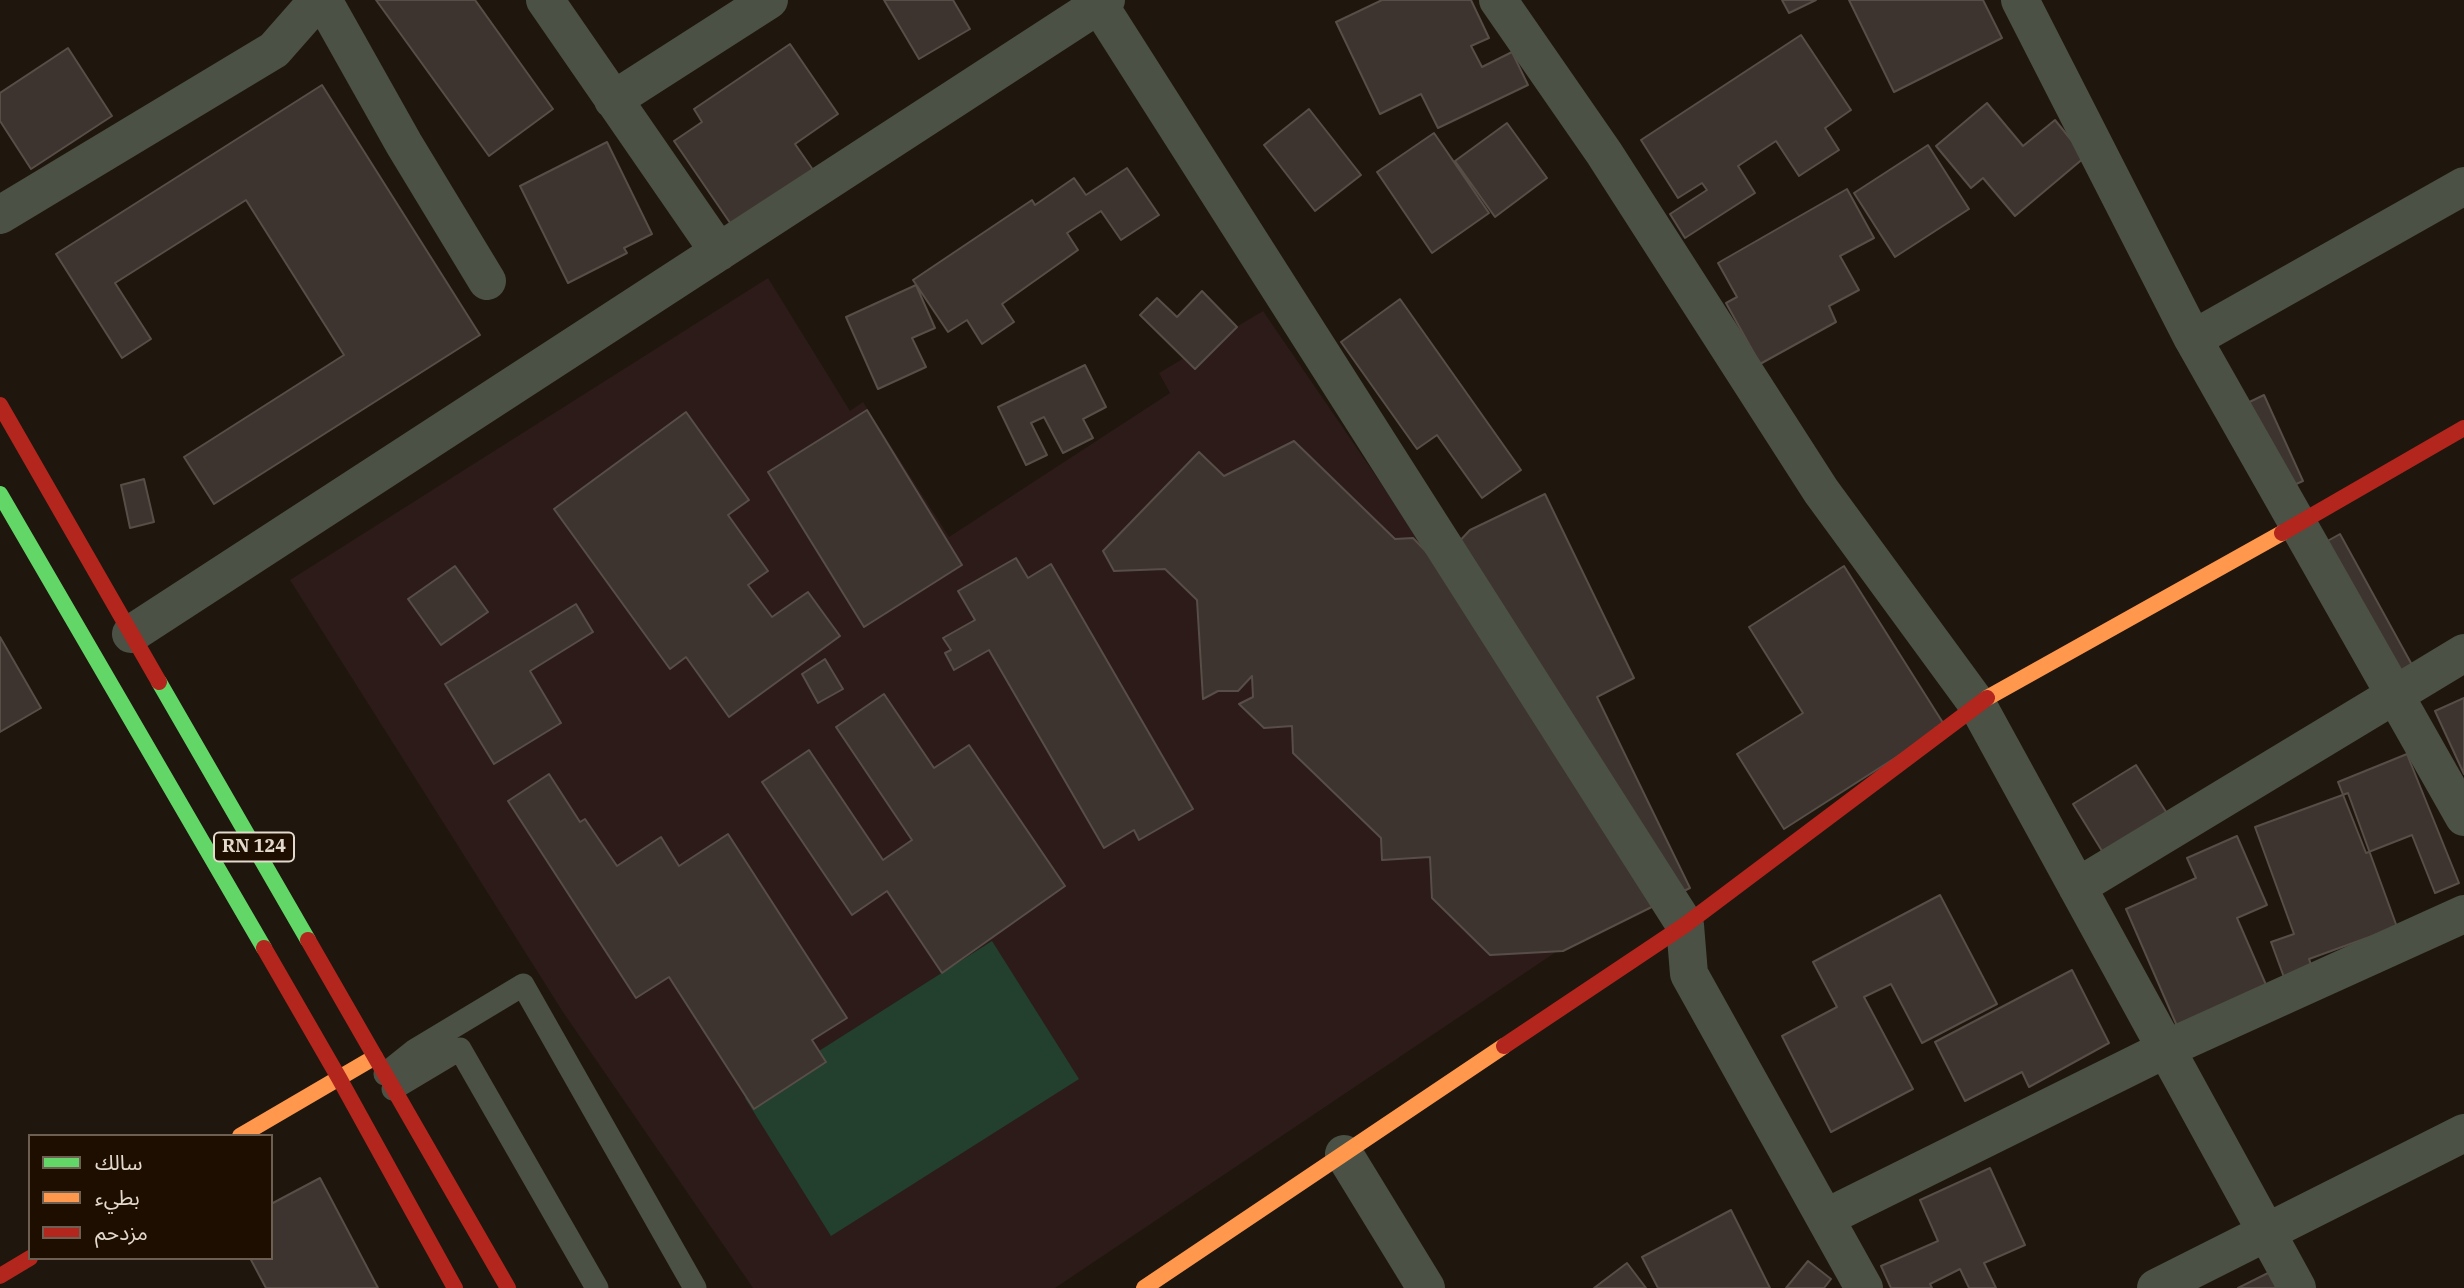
<!DOCTYPE html>
<html>
<head>
<meta charset="utf-8">
<style>
  body { margin:0 }
  #map { position:relative; width:2464px; height:1288px; overflow:hidden; background:#1f160d; font-family:"IBM Plex Serif","Noto Sans Arabic",serif }
  canvas { display:block }
  .legend { position:absolute; left:28px; top:1134px; width:245px; height:126px; box-sizing:border-box; background:#1d0e00; border:2px solid #6d5f52; margin:0; padding:9px 12px; list-style:none; font-size:21px; color:#e4d9cd }
  .legend li { display:flex; align-items:center; gap:14px; height:35px }
  .legend b { width:35px; border:2px solid #6d5f52 }
</style>
</head>
<body>
<div id="map">
<canvas width="2464" height="1288"></canvas>
<ul class="legend">
<li><b style="height:9px;background:#63d668"></b>سالك</li>
<li><b style="height:9px;background:#ff974d"></b>بطيء</li>
<li><b style="height:9px;background:#b3261e"></b>مزدحم</li>
</ul>
</div>
<script>
const c = document.querySelector('canvas').getContext('2d');
c.lineJoin = 'round';
function fill(path, color) { c.fillStyle = color; c.fill(path, 'evenodd'); }
function strokePath(path, color, width, dash) { c.strokeStyle = color; c.lineWidth = width; c.lineCap = dash ? 'butt' : 'round'; c.setLineDash(dash || []); c.stroke(path); }
function write(font, color, halo, rows, align = 'center') {
  c.font = font + ' "IBM Plex Serif",serif'; c.lineWidth = 7; c.setLineDash([]); c.textBaseline = 'middle'; c.strokeStyle = halo; c.fillStyle = color; for (const [text, x, y, turn = 0] of rows) {
    c.save(); c.translate(x, y); c.rotate((+turn || 0) * Math.PI / 180); c.textAlign = isNaN(turn) ? turn : align; if (halo) c.strokeText(text, 0, 0); c.fillText(text, 0, 0); c.restore();
  }
}
const education = new Path2D(`
  M768,278L850,411L863,402L949,537L1170,393L1159,373L1263,311L1656,885L1055,1288H753L563,1012L290,580Z`);
const green = new Path2D(`
  M992,941L1079,1079L831,1236L745,1098Z`);
const building = new Path2D(`
  M376,0H475L553,109L489,156Z
  M884,0H953L970,29L919,59Z
  M1382,0H1471L1489,38L1471,46L1482,67L1512,52L1528,85L1438,128L1421,94L1380,114L1336,22Z
  M1782,0H1816L1789,13Z
  M1849,0H1983L2002,38L1894,92Z
  M1801,35L1851,110L1825,128L1839,150L1799,176L1776,141L1738,166L1755,193L1685,238L1670,214L1707,190L1702,183L1678,198L1641,140Z
  M790,44L838,114L795,144L818,177L737,233L674,141L702,122L694,109Z
  M68,48L112,116L31,169L0,121V93Z
  M322,85L480,335L214,504L184,457L344,355L246,200L115,283L151,339L122,358L56,254Z
  M1987,103L2023,146L2055,120L2085,157L2015,216L1983,178L1971,188L1936,146Z
  M1309,109L1361,175L1315,211L1264,145Z
  M1507,123L1547,178L1495,217L1455,161Z
  M1434,133L1489,213L1432,253L1377,172Z
  M607,142L652,234L624,248L627,253L568,283L520,186Z
  M1928,145L1969,209L1895,257L1854,193Z
  M1127,168L1159,215L1121,240L1101,211L1067,233L1078,250L1002,304L1014,322L982,344L967,320L948,332L913,280L1032,200L1035,205L1074,178L1086,195Z
  M1847,189L1874,238L1840,256L1859,290L1829,306L1836,322L1760,364L1726,303L1737,297L1718,263Z
  M916,285L935,328L912,338L926,367L878,389L846,317Z
  M1202,291L1237,327L1195,369L1140,315L1157,298L1177,317Z
  M1400,299L1521,470L1482,498L1437,435L1417,449L1341,342Z
  M1085,365L1106,407L1083,419L1093,438L1063,453L1044,417L1031,423L1047,455L1026,465L998,407Z
  M2264,395L2303,481L2278,492L2239,407Z
  M867,410L962,565L864,627L768,472Z
  M686,412L749,500L728,515L768,571L748,585L772,617L808,592L840,636L729,717L686,657L670,669L554,509Z
  M1294,441L1395,539L1413,538L1438,564L1470,530L1545,494L1634,678L1597,697L1690,888L1563,951L1490,955L1432,898L1430,857L1382,860L1381,838L1293,753L1292,726L1264,728L1239,704L1253,697L1252,676L1238,691H1218L1203,699L1197,600L1165,569L1114,571L1103,551L1199,452L1224,476Z
  M144,479L154,522L130,528L121,485Z
  M2340,534L2417,674L2392,687L2315,548Z
  M1016,558L1028,578L1051,564L1193,809L1139,840L1134,830L1104,848L989,650L954,670L945,653L951,650L943,638L975,620L958,591Z
  M455,566L488,612L441,645L408,599Z
  M1844,566L1945,726L1784,829L1737,754L1803,713L1749,627Z
  M576,604L593,632L530,671L561,723L494,764L445,684Z
  M0,637L41,708L0,732Z
  M825,659L843,689L818,703L802,674Z
  M884,694L934,768L969,745L1065,886L942,973L887,891L852,915L762,782L809,750L883,860L912,840L836,727Z
  M2464,698V774L2435,711Z
  M2407,754L2459,883L2435,893L2412,835L2366,853L2338,782Z
  M2136,765L2179,832L2115,872L2073,804Z
  M549,774L580,822L585,819L617,866L661,837L679,866L728,834L847,1018L812,1040L826,1062L754,1109L669,977L636,998L508,801Z
  M2348,793L2397,927L2309,959L2313,970L2285,980L2271,942L2294,934L2255,827Z
  M2237,836L2267,905L2237,918L2270,994L2180,1033L2126,909L2196,878L2187,858Z
  M1940,895L1997,1004L1922,1043L1891,984L1864,997L1913,1089L1831,1132L1782,1036L1837,1007L1813,962Z
  M2072,970L2109,1043L2029,1087L2022,1072L1965,1101L1935,1042Z
  M1990,1168L2025,1245L1984,1263L1996,1288H1969L1960,1269L1930,1284L1932,1288H1891L1881,1266L1938,1241L1920,1200Z
  M320,1178L378,1288H266L250,1258H271V1204Z
  M1731,1210L1770,1288H1658L1642,1257Z
  M1808,1261L1831,1279L1824,1288H1786Z
  M1627,1263L1646,1288H1594Z
  M2274,1270L2283,1288H2238Z`);
const lane = new Path2D(`
  M385,1074L415,1050L523,985L695,1288
  M393,1089L460,1049L597,1288`);
const street = new Path2D(`
  M323,0L404,144L487,281
  M545,0L719,252
  M1096,0L1685,925L1689,974L1864,1288
  M1498,0L1604,153L1821,491L1977,704L2297,1288
  M2020,0L2193,339L2464,817
  M613,100L769,0
  M0,215L274,50L318,0
  M2193,339L2464,186
  M131,634L1106,0
  M2077,887L2464,653
  M1344,1154L1426,1288
  M1825,1218L2166,1049L2464,914
  M2156,1288L2464,1133`);
const fast = new Path2D(`
  M0,494L264,948
  M159,682L308,940`);
const slow = new Path2D(`
  M1987,698L2282,533
  M240,1136L375,1057
  M1144,1288L1504,1046`);
const jam = new Path2D(`
  M0,405L159,682
  M2282,533L2464,428
  M308,940L508,1288
  M264,948L339,1078L455,1288
  M1504,1046L1685,925L1987,698
  M0,1276L30,1258`);
const shields = [
  [254,847,80]
];
const shieldNames = [
  ["RN 124",254,847]
];
fill(education, '#2d1b1a');
fill(green, '#22402d');
fill(building, '#3e342f');
strokePath(building, '#574e48', 2);
strokePath(lane, '#4b5144', 23);
strokePath(street, '#4b5144', 38);
strokePath(fast, '#63d668', 16);
strokePath(slow, '#ff974d', 16);
strokePath(jam, '#b3261e', 16);
for (const [x, y, w] of shields) { const box = new Path2D(); box.roundRect(x - w / 2, y - 14.5, w, 29, 5); c.fillStyle = '#1d0e00'; c.fill(box); strokePath(box, '#e4d9cd', 2); }
write('bold 18px', '#e4d9cd', null, shieldNames);
</script>
</body>
</html>
